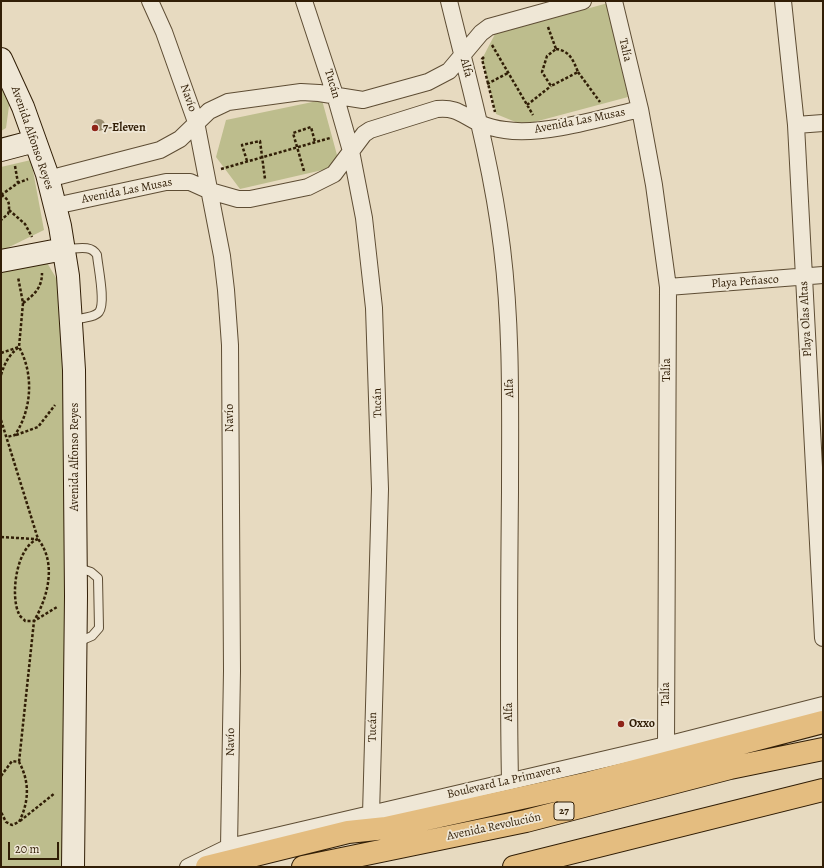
<!DOCTYPE html>
<html>
<head>
<meta charset="utf-8">
<style>
  body { margin:0 }
  #map { position:relative; width:824px; height:868px; overflow:hidden; background:#e7dac0; font-family:Alegreya,serif }
  canvas { display:block }
  .frame { position:absolute; inset:0; border:2px solid #311e06; pointer-events:none }
  .scale { position:absolute; left:8px; top:842px; width:51px; height:18px; box-sizing:border-box; border:2px solid #311e06; border-top:0; padding-left:5px; font-size:12px; line-height:14px; white-space:nowrap; color:#311e06; -webkit-text-stroke:3px #efe7d6; paint-order:stroke }
</style>
</head>
<body>
<div id="map">
<canvas width="824" height="868"></canvas>
<div class="frame"></div>
<div class="scale">20 m</div>
</div>
<script>
const c = document.querySelector('canvas').getContext('2d');
c.lineJoin = 'round';
function fill(path, color) { c.fillStyle = color; c.fill(path, 'evenodd'); }
function strokePath(path, color, width, dash) { c.strokeStyle = color; c.lineWidth = width; c.lineCap = dash ? 'butt' : 'round'; c.setLineDash(dash || []); c.stroke(path); }
function write(font, color, halo, rows, align = 'center') {
  c.font = font + ' Alegreya,serif'; c.lineWidth = 3.5; c.setLineDash([]); c.textBaseline = 'middle'; c.strokeStyle = halo; c.fillStyle = color; for (const [text, x, y, turn = 0] of rows) {
    c.save(); c.translate(x, y); c.rotate((+turn || 0) * Math.PI / 180); c.textAlign = isNaN(turn) ? turn : align; if (halo) c.strokeText(text, 0, 0); c.fillText(text, 0, 0); c.restore();
  }
}
const green = new Path2D(`
  M608,3L628,97L523,125L496,114L482,59L495,34Z
  M1,68L12,84L6,128L1,131Z
  M322,100L340,166L240,189L216,157L226,120Z
  M31,160L44,230L1,251V167Z
  M46,261L71,303L69,867H1V273Z`);
const path = new Path2D(`
  M548,27L556,49
  M492,45L533,115
  M556,49C570,51 573,60 578,72L551,86L542,72L547,56Z
  M484,57L482,59L495,112
  M578,72L600,102
  M487,84L508,73
  M527,105L551,86
  M247,161L242,145L260,141L265,179
  M15,166L18,183
  M221,169L330,138
  M304,171L293,133L311,127L315,142
  M1,195L18,183L28,179
  M1,195C10,199 10,206 8,214L1,220
  M9,210L25,224L32,237
  M23,303C34,295 42,288 42,273
  M1,353L19,347L23,303L18,277
  M1,375C5,362 9,355 19,347C34,374 32,409 15,435L7,437
  M1,420L38,539C57,563 48,597 34,621L19,762
  M16,435L38,427L55,405
  M1,537L35,539
  M38,539C16,547 10,596 19,614C20,617 24,619 25,621H34L57,607
  M1,776L12,761L19,762C30,782 29,802 19,822L12,825L6,822L1,812
  M20,821L55,793`);
const service = new Path2D(`
  M65,249C76,249 91,244 97,255C98,267 106,303 99,312C94,318 80,318 72,320
  M76,567L91,572L98,578L99,628L92,636L78,642`);
const minor = new Path2D(`
  M150,1L164,32L196,122L222,256L226,290L230,345L232,671L229,847
  M304,1L335,95L351,151L364,218L374,308L380,489L371,814
  M449,1C469,83 492,164 502,248C512,329 510,411 510,492C509,589 508,685 510,781
  M614,1L640,109L654,185L668,287L666,745
  M783,1L796,125L823,638
  M796,125L823,123
  M48,179L160,150L180,139L209,111L228,102L301,92L319,93L363,100L428,82L449,71L481,33L489,27L583,1
  M55,206L166,182H190L210,191L238,199H250L308,187L334,174L364,134L370,130L437,109C457,107 462,115 479,123C486,126 497,129 505,130C543,136 602,118 640,109
  M668,287L823,275
  M188,867L229,847L666,745L823,705`);
const secondary = new Path2D(`
  M1,59L23,107L47,174L60,226L68,276L74,370L76,596L73,867
  M1,150L35,141
  M1,261L64,249`);
const primary = new Path2D(`
  M207,867L348,832L386,828L589,783L823,722
  M303,867L526,821L730,768L823,749
  M514,867L823,790`);
const trees = [
  [99,125]
];
const markers = [
  [95,128,4,"#8f2418"],
  [621,724,4,"#8f2418"]
];
const shields = [
  [564,811,20]
];
const shieldNames = [
  ["27",564,811]
];
const streetNames = [
  ["Talía",625,50,77],
  ["Alfa",466,68,75],
  ["Tucán",332,84,73],
  ["Navío",188,98,71],
  ["Avenida Las Musas",580,121,-11],
  ["Avenida Alfonso Reyes",32,138,71],
  ["Avenida Las Musas",127,191,-11],
  ["Playa Peñasco",745,282,-4],
  ["Playa Olas Altas",806,319,-93],
  ["Talía",667,370,-90],
  ["Alfa",510,388,-92],
  ["Tucán",378,403,-91],
  ["Navío",230,418,-90],
  ["Avenida Alfonso Reyes",75,457,-90],
  ["Talía",666,694,-90],
  ["Alfa",509,712,-91],
  ["Tucán",373,727,-89],
  ["Navío",231,742,-89],
  ["Boulevard La Primavera",504,782,-13],
  ["Avenida Revolución",494,827,-12]
];
const poiNames = [
  ["7-Eleven",103,128],
  ["Oxxo",629,724]
];
fill(green, '#bdbd8d');
strokePath(service, '#5e4d34', 10);
strokePath(minor, '#5e4d34', 18);
strokePath(secondary, '#311e06', 24);
strokePath(primary, '#311e06', 24);
strokePath(path, '#311e06', 2.5, [3, 2]);
strokePath(service, '#efe7d6', 8);
strokePath(minor, '#efe7d6', 16);
strokePath(secondary, '#efe7d6', 22);
strokePath(primary, '#e4bd80', 22);
c.fillStyle = '#9a8d70';
for (const [x, y] of trees) { c.beginPath(); c.arc(x, y, 6, 0, 2 * Math.PI); c.fill(); }
for (const [x, y, r, color] of markers) { const dot = new Path2D(); dot.arc(x, y, r, 0, 2 * Math.PI); c.fillStyle = color; c.fill(dot); strokePath(dot, '#efe7d6', 1.5); }
for (const [x, y, w] of shields) { const box = new Path2D(); box.roundRect(x - w / 2, y - 9, w, 18, 3); c.fillStyle = '#efe7d6'; c.fill(box); strokePath(box, '#311e06', 1); }
write('bold 11px', '#311e06', null, shieldNames);
write('12px', '#311e06', '#efe7d6', streetNames);
write('bold 12px', '#311e06', '#efe7d6', poiNames, 'left');
</script>
</body>
</html>
